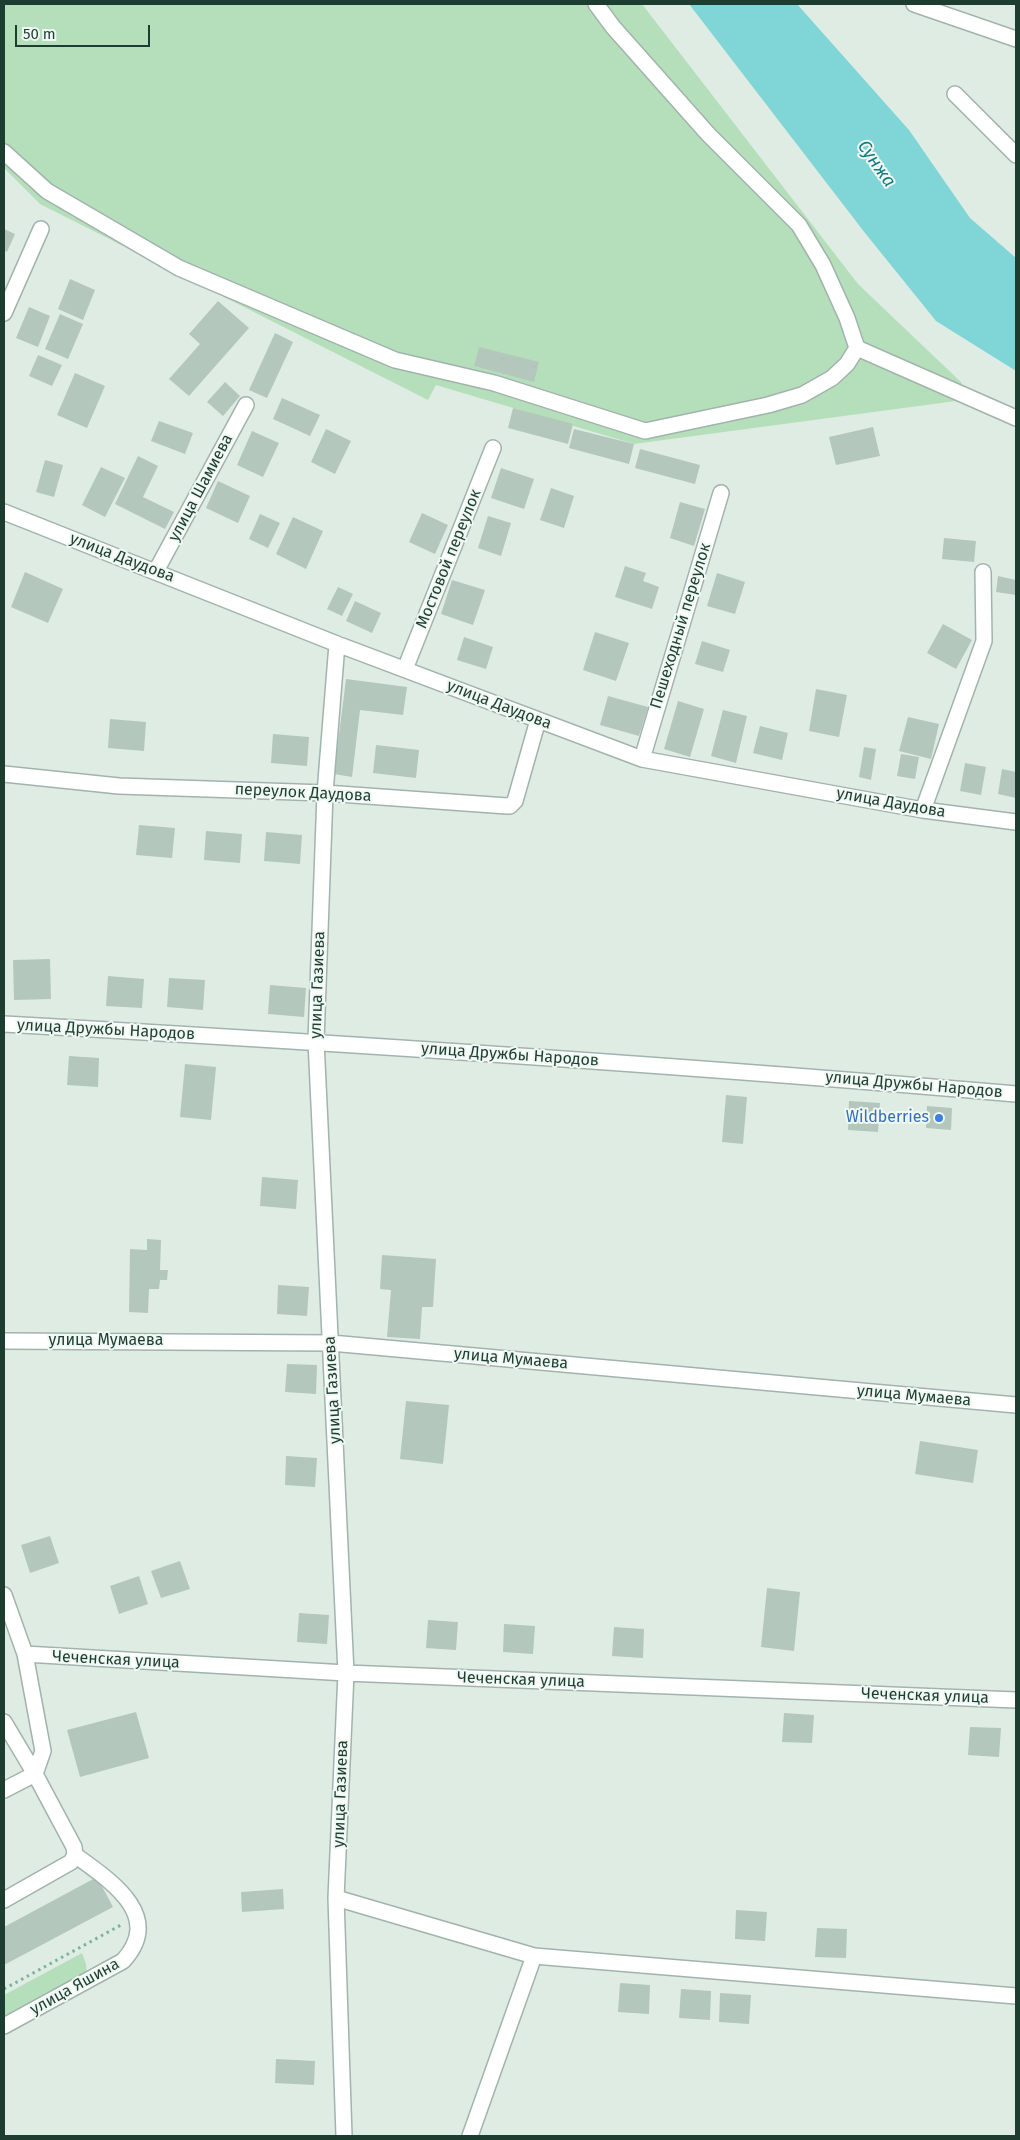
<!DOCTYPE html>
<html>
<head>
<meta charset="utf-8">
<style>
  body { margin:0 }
  #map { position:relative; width:1020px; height:2140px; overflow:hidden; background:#dfece4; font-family:"Fira Sans",sans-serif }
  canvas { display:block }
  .frame { position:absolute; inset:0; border:5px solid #1e3d31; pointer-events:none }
  .scale { position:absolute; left:15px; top:25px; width:135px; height:22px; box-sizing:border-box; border:2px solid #1e3d31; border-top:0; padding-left:6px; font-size:15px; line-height:18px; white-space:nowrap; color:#1e3d31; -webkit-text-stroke:4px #eff8f3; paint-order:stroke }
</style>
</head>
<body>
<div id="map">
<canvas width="1020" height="2140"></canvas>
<div class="frame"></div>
<div class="scale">50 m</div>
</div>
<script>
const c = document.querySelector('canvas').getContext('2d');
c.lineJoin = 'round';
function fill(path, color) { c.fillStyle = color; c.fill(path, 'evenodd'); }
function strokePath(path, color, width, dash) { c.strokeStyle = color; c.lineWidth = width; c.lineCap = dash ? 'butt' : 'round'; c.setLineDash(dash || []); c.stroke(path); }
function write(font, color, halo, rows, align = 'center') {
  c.font = font + ' "Fira Sans",sans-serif'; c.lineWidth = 4; c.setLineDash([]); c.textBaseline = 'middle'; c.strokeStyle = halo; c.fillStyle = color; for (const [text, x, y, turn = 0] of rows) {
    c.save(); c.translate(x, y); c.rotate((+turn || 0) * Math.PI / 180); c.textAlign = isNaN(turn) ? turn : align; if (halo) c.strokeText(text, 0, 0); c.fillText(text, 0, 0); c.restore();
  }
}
const green = new Path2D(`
  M4,4H642L858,284L962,383L956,401L634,444L436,385L428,400L40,204L4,168Z
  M82,1953L86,1964L87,1974L4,2019V1995Z`);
const water = new Path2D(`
  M689,4H797L909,130L970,218L1016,258V371L936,321L865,233Z`);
const building = new Path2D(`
  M4,229L15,234L7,252L4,250Z
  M70,279L95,290L83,320L58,309Z
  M218,301L249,328L189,396L169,379L200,344L189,334Z
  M29,307L50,316L38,347L16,338Z
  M60,314L83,324L68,359L45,349Z
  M275,333L293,342L267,398L249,390Z
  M479,347L539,362L534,382L474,366Z
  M38,355L62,365L52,386L29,376Z
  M75,373L105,386L87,428L57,415Z
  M225,382L240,396L223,416L207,402Z
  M282,398L320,415L310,436L273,419Z
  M513,408L573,424L568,444L508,428Z
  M159,421L193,433L185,454L151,441Z
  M873,427L880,456L836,465L829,437Z
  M326,429L351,441L335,474L311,462Z
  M574,429L634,444L629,464L569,448Z
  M252,431L279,443L263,477L237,465Z
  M640,449L700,465L695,484L635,468Z
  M138,456L158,466L143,497L174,512L165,529L115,504Z
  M45,460L63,465L54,497L36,492Z
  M101,467L125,478L105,517L82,505Z
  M501,468L534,479L524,509L491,498Z
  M218,481L250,496L238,523L206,508Z
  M551,488L574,496L564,528L540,520Z
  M680,502L705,509L694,546L670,538Z
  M422,513L448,525L435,554L409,542Z
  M260,514L280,523L268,548L249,539Z
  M488,516L511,523L501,556L478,548Z
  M293,517L323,531L306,569L276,554Z
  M944,538L976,541L974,562L942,559Z
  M625,566L646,573L643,581L659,587L652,609L615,597Z
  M25,572L63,589L48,623L11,607Z
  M717,573L745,582L735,614L707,606Z
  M998,576L1016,580V595L996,592Z
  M452,580L485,590L473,625L441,614Z
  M338,587L353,594L342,616L327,609Z
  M355,601L381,613L372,633L346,621Z
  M943,624L972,640L956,669L927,653Z
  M595,632L629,643L616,681L583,670Z
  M464,637L493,647L486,669L457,660Z
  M702,641L730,650L723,672L695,664Z
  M346,679L407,687L403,715L360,710L352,777L334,774Z
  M816,689L847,695L839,737L809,731Z
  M608,696L648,707L639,736L600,725Z
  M678,701L704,709L690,757L664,749Z
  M723,710L747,716L736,763L711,756Z
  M908,717L939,724L931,759L899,751Z
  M110,719L146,722L144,751L108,748Z
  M760,726L788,733L782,760L753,753Z
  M273,734L309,737L307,766L271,763Z
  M376,745L419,750L416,778L373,773Z
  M864,747L876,749L871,780L859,777Z
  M901,754L919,757L915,779L897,776Z
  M965,763L986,767L981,795L960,791Z
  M1002,769L1016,772V798L998,794Z
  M139,825L175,828L172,858L136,855Z
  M206,831L242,834L240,863L204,860Z
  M266,832L302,835L300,864L264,861Z
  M50,959L51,999L14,1000L13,960Z
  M108,976L144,979L142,1008L106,1006Z
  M169,978L205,980L203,1010L167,1007Z
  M270,985L306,988L304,1017L268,1014Z
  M69,1056L99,1058L98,1087L67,1085Z
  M185,1064L216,1067L211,1120L180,1117Z
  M726,1095L747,1097L743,1144L722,1142Z
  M849,1101L880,1103L878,1132L848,1130Z
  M927,1106L952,1108L951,1130L926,1128Z
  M262,1177L298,1180L296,1209L260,1206Z
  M147,1239L161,1240L160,1270H168L167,1280H160L159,1289H149L148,1313L129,1312L130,1249L147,1250Z
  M382,1255L436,1259L433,1307H422L420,1339L387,1337L391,1290L380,1289Z
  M278,1285L309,1287L307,1316L277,1314Z
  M287,1364L317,1365L316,1394L285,1392Z
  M406,1401L449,1405L443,1464L400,1459Z
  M920,1441L978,1450L973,1483L915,1474Z
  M286,1456L317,1458L315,1487L285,1485Z
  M50,1536L59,1563L30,1573L21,1545Z
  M180,1561L190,1589L161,1598L151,1571Z
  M139,1576L148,1604L119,1614L110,1586Z
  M767,1588L800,1592L794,1651L761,1647Z
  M299,1613L329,1615L327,1644L297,1642Z
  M428,1620L458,1622L456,1650L426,1648Z
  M504,1624L535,1626L533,1654L503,1652Z
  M614,1627L644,1629L643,1658L612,1656Z
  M136,1712L149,1758L80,1777L67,1730Z
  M784,1713L814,1715L812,1743L782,1742Z
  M970,1727L1001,1728L999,1757L968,1755Z
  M97,1877L113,1907L4,1965V1927Z
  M283,1889L284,1909L242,1912L241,1892Z
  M736,1910L767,1912L765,1941L735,1939Z
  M817,1928L847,1929L846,1958L815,1957Z
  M620,1983L650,1985L649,2014L618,2012Z
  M681,1989L711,1991L710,2020L679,2018Z
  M720,1993L751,1995L749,2024L719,2022Z
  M276,2059L315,2061L314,2085L275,2083Z`);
const path = new Path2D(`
  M4,1989L121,1925`);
const minor = new Path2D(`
  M596,4L613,27L708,134L799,225L823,265L847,318L857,348L1016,418
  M914,4L1016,39
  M955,94L1016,155
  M4,152L47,191L179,268L395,360L494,383L645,431L768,405L802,395L832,378L847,364L857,348
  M4,313L41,229
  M4,512L337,644L642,759L923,810L1016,822
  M156,571L246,405
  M337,644L325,793L316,1041L346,1673L336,1898L344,2136
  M405,669L493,448
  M642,759L721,493
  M4,774L119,786L325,793L507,806H510L515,801L538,720
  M923,810L984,641L983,572
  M4,1024C342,1043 679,1065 1016,1094
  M4,1341L331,1343L1016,1405
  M4,1595L25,1654L40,1735L43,1751L35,1774
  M25,1654L346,1673L1016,1700
  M4,1722L35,1774
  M4,1790L35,1774L74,1847L75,1855L71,1862L4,1900
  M336,1898L534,1956L1016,1996
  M4,2026L123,1961C165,1915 109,1880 75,1855
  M470,2136L534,1956`);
const markers = [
  [939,1118,5,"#3f7fe0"]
];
const streetNames = [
  ["улица Шамиева",201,488,-62],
  ["улица Даудова",122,558,21],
  ["Мостовой переулок",449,559,-68],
  ["Пешеходный переулок",681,626,-73],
  ["улица Даудова",499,705,21],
  ["переулок Даудова",303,793,3],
  ["улица Даудова",891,803,10],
  ["улица Газиева",318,985,-88],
  ["улица Дружбы Народов",106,1030,3],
  ["улица Дружбы Народов",510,1055,4],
  ["улица Дружбы Народов",914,1085,5],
  ["улица Мумаева",106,1341],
  ["улица Мумаева",511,1359,5],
  ["улица Газиева",333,1390,-93],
  ["улица Мумаева",914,1396,5],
  ["Чеченская улица",116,1660,3],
  ["Чеченская улица",521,1680,2],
  ["Чеченская улица",925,1696,2],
  ["улица Газиева",341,1794,-88],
  ["улица Яшина",75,1987,-29]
];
const shopNames = [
  ["Wildberries",929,1118]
];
const waterNames = [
  ["Сунжа",876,164,55]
];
fill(green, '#b5dfbb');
fill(water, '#80d5d7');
fill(building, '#b4c7bd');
strokePath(minor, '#a1b4ab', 18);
strokePath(path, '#7cb39a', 3, [2.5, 4]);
strokePath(minor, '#fff', 15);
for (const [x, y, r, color] of markers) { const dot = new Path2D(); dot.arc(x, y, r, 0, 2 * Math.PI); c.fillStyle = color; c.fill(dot); strokePath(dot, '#eff8f3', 2); }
write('16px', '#1e3d31', '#eff8f3', streetNames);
write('16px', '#366cbe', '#eff8f3', shopNames, 'right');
write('italic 18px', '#137a7f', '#eff8f3', waterNames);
</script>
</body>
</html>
